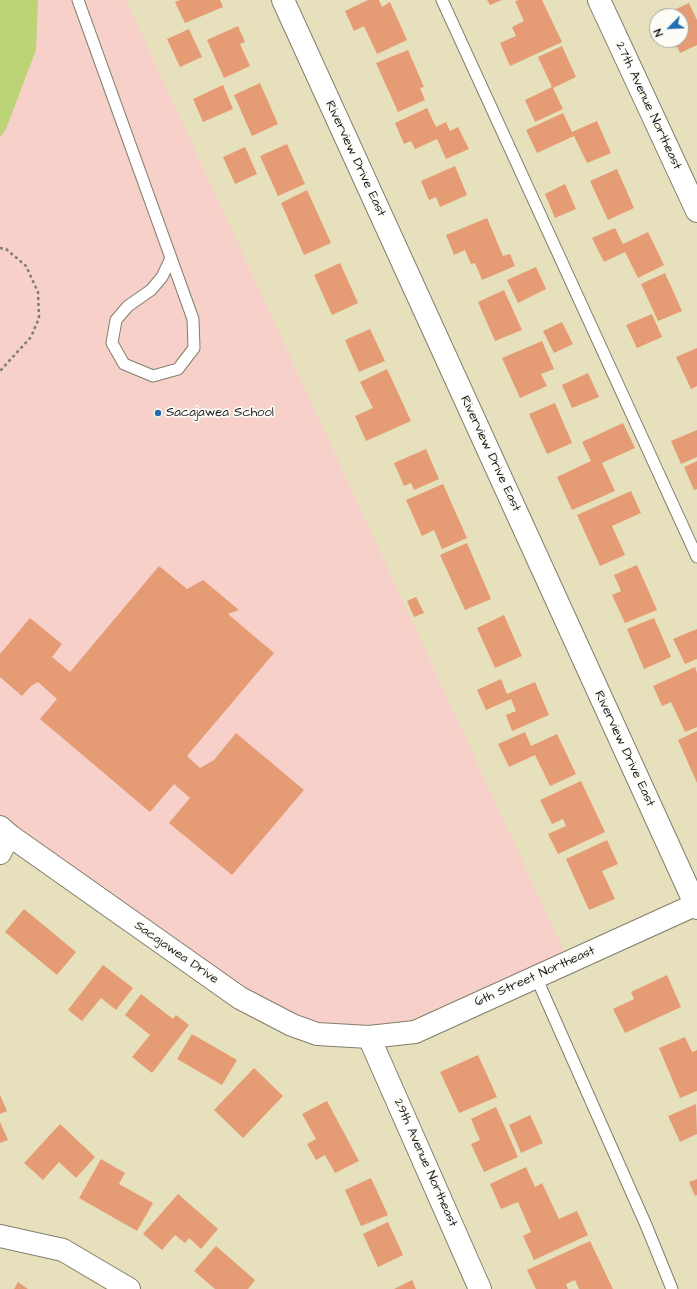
<!DOCTYPE html>
<html>
<head>
<meta charset="utf-8">
<style>
  body { margin:0 }
  #map { position:relative; width:697px; height:1289px; overflow:hidden; background:#e7e0bc; font-family:"Architects Daughter",sans-serif }
  canvas { display:block }
  .north { position:absolute; left:649px; top:8px; width:40px; height:40px; box-sizing:border-box; background:#fdfcf7; border:1px solid #a3a29f; border-radius:50%; rotate:246deg; font-size:11px; font-weight:700; line-height:16px; text-align:center; color:#1c1c1c }
  .north::after { content:''; display:block; margin:auto; width:14px; height:18px; background:#1f6fb2; clip-path:polygon(50% 0,100% 100%,50% 72%,0 100%) }
</style>
</head>
<body>
<div id="map">
<canvas width="697" height="1289"></canvas>
<div class="north">N</div>
</div>
<script>
const c = document.querySelector('canvas').getContext('2d');
c.lineJoin = 'round';
function fill(path, color) { c.fillStyle = color; c.fill(path, 'evenodd'); }
function strokePath(path, color, width, dash) { c.strokeStyle = color; c.lineWidth = width; c.lineCap = dash ? 'butt' : 'round'; c.setLineDash(dash || []); c.stroke(path); }
function write(font, color, halo, rows, align = 'center') {
  c.font = font + ' "Architects Daughter",sans-serif'; c.lineWidth = 3.5; c.setLineDash([]); c.textBaseline = 'middle'; c.strokeStyle = halo; c.fillStyle = color; for (const [text, x, y, turn = 0] of rows) {
    c.save(); c.translate(x, y); c.rotate((+turn || 0) * Math.PI / 180); c.textAlign = isNaN(turn) ? turn : align; if (halo) c.strokeText(text, 0, 0); c.fillText(text, 0, 0); c.restore();
  }
}
const built = new Path2D(`
  M0,0H126L569,962L415,1032L317,1034L9,835L0,827Z`);
const green = new Path2D(`
  M0,0H38L36,50L6,129L0,137Z`);
const building = new Path2D(`
  M180,0H220L223,7L185,23L175,2Z
  M368,0H379L382,7L390,2L407,40L377,54L364,26L354,31L345,11Z
  M487,0H502L490,5Z
  M519,0H542L562,42L510,66L500,43L516,36L512,27L524,21L515,1Z
  M689,3L697,20V45L680,53L674,40H681V16H663V15Z
  M238,26L245,42L240,44L250,66L224,78L207,40Z
  M189,29L202,57L180,67L167,39Z
  M562,46L576,77L553,88L563,109L535,122L525,100L552,87L538,57Z
  M408,50L424,87L420,88L425,100L398,112L376,63Z
  M260,83L278,124L252,136L234,95Z
  M223,85L233,109L203,122L193,99Z
  M427,108L436,127L446,122L450,131L458,127L469,149L446,159L437,139L415,149L411,141L404,144L395,123Z
  M563,113L572,132L597,121L611,153L587,163L574,136L537,153L526,130Z
  M287,144L305,184L278,196L260,156Z
  M245,147L257,174L235,184L223,157Z
  M455,166L467,195L440,207L436,197L429,200L421,181Z
  M617,169L634,208L608,220L590,181Z
  M565,184L576,209L555,218L545,194Z
  M307,190L331,243L304,255L281,203Z
  M487,218L503,256L510,254L515,266L482,280L475,263L471,264L465,250L454,255L446,235Z
  M615,228L623,244L648,232L664,265L638,278L625,252L604,262L592,238Z
  M340,263L358,303L332,315L314,275Z
  M536,267L546,289L518,303L507,280Z
  M665,273L682,311L658,321L641,284Z
  M504,290L522,330L495,341L478,302Z
  M652,314L662,337L637,348L626,325Z
  M562,322L573,344L554,353L543,331Z
  M370,329L385,361L359,372L345,340Z
  M542,341L554,369L541,374L547,386L520,398L502,358Z
  M697,348V386L691,389L676,357Z
  M387,369L411,421L366,441L355,416L373,408L360,382Z
  M588,373L599,397L572,408L562,385Z
  M555,403L572,443L547,454L529,414Z
  M623,423L635,448L602,463L615,491L572,510L557,477L591,461L582,442Z
  M697,430V457L681,464L671,441Z
  M426,449L439,479L414,490L411,483L404,486L394,463Z
  M697,461V489L694,490L684,467Z
  M443,484L467,538L442,549L434,530L422,536L406,500Z
  M631,491L641,513L612,526L625,555L600,566L577,515Z
  M467,543L491,599L465,610L440,555Z
  M637,565L657,610L625,623L612,595L621,591L614,575Z
  M159,566L187,589L203,580L239,610L228,614L274,653L187,756L200,768L214,760L236,733L304,790L232,875L169,823L190,798L174,784L150,812L40,719L57,699L38,682L31,686L22,696L0,677V654L30,618L62,644L52,657L70,672Z
  M416,597L424,613L414,617L407,601Z
  M504,615L522,656L495,668L477,628Z
  M654,618L671,657L644,669L627,629Z
  M697,629V659L685,664L673,639Z
  M695,667L697,673V727L685,732L671,702L662,706L653,686Z
  M501,679L507,694L535,682L549,715L512,731L506,715L516,711L511,699L486,710L477,690Z
  M697,731V783L678,740Z
  M525,732L531,746L557,734L576,774L550,786L535,755L509,767L498,744Z
  M581,781L605,832L558,854L548,834L566,826L563,819L552,824L540,800Z
  M607,840L618,864L602,871L615,899L589,910L566,859Z
  M24,909L76,952L57,975L5,932Z
  M103,965L133,988L116,1010L101,998L82,1021L68,1010Z
  M667,975L681,1007L625,1033L613,1009L634,999L631,992Z
  M141,994L173,1019L176,1015L189,1025L152,1073L132,1057L150,1035L125,1015Z
  M192,1034L237,1060L222,1085L177,1059Z
  M685,1037L692,1052L697,1050V1091L680,1098L659,1048Z
  M478,1055L497,1097L459,1113L440,1072Z
  M254,1068L283,1096L243,1138L214,1110Z
  M0,1095L7,1111L0,1114Z
  M327,1101L359,1161L335,1173L325,1155L316,1160L307,1144L316,1139L302,1114Z
  M696,1104L697,1134L680,1142L668,1116Z
  M496,1107L518,1157L484,1172L471,1144L480,1140L471,1119Z
  M530,1115L543,1143L521,1153L509,1125Z
  M0,1122L8,1140L0,1143Z
  M60,1124L95,1157L76,1178L59,1162L43,1180L24,1163Z
  M101,1159L125,1173L119,1184L153,1203L137,1231L79,1198Z
  M526,1167L535,1187L542,1183L559,1219L577,1211L588,1235L534,1260L523,1236L531,1232L518,1202L501,1209L490,1184Z
  M371,1178L388,1215L361,1226L345,1190Z
  M697,1179V1195L695,1196L689,1182Z
  M178,1194L218,1229L201,1249L189,1238L185,1243L175,1235L162,1250L143,1234Z
  M388,1222L403,1255L378,1267L363,1234Z
  M590,1241L613,1289H579L575,1280L566,1284L568,1289H536L527,1270Z
  M216,1246L255,1280L248,1289H215L194,1271Z
  M412,1280L416,1289H394Z
  M18,1282L28,1289H14Z`);
const path = new Path2D(`
  M0,248L6,249L26,266L38,292L39,318L31,337L0,371`);
const service = new Path2D(`
  M78,0L193,319L194,348L178,369L153,376L124,364L112,343L116,320L128,306L151,290L162,277L171,258
  M442,0L697,557
  M536,977L646,1225L672,1289`);
const minor = new Path2D(`
  M599,0L697,211
  M0,853L9,835
  M369,1037L480,1289
  M0,1236L63,1250L129,1289`);
const tertiary = new Path2D(`
  M283,0L697,908
  M0,827L9,835L240,998L292,1025L317,1034L369,1037L415,1032L697,904`);
const markers = [
  [158,413,4,"#1f6fb2"]
];
const streetNames = [
  ["27th Avenue Northeast",648,106,65],
  ["Riverview Drive East",355,159,65],
  ["Riverview Drive East",490,454,65],
  ["Riverview Drive East",624,749,65],
  ["Sacajawea Drive",176,953,35],
  ["6th Street Northeast",535,977,-24],
  ["29th Avenue Northeast",425,1163,66]
];
const poiNames = [
  ["Sacajawea School",166,413]
];
fill(built, '#f7d0ca');
fill(green, '#bdd377');
fill(building, '#e59c74');
strokePath(service, '#827e6c', 13);
strokePath(minor, '#827e6c', 24);
strokePath(tertiary, '#827e6c', 24);
strokePath(path, '#827e6c', 2.5, [3, 3]);
strokePath(service, '#fff', 11);
strokePath(minor, '#fff', 22);
strokePath(tertiary, '#fff', 22);
for (const [x, y, r, color] of markers) { const dot = new Path2D(); dot.arc(x, y, r, 0, 2 * Math.PI); c.fillStyle = color; c.fill(dot); strokePath(dot, '#fdfcf7', 1.5); }
write('13px', '#1c1c1c', '#fdfcf7', streetNames);
write('13px', '#1c1c1c', '#fdfcf7', poiNames, 'left');
</script>
</body>
</html>
